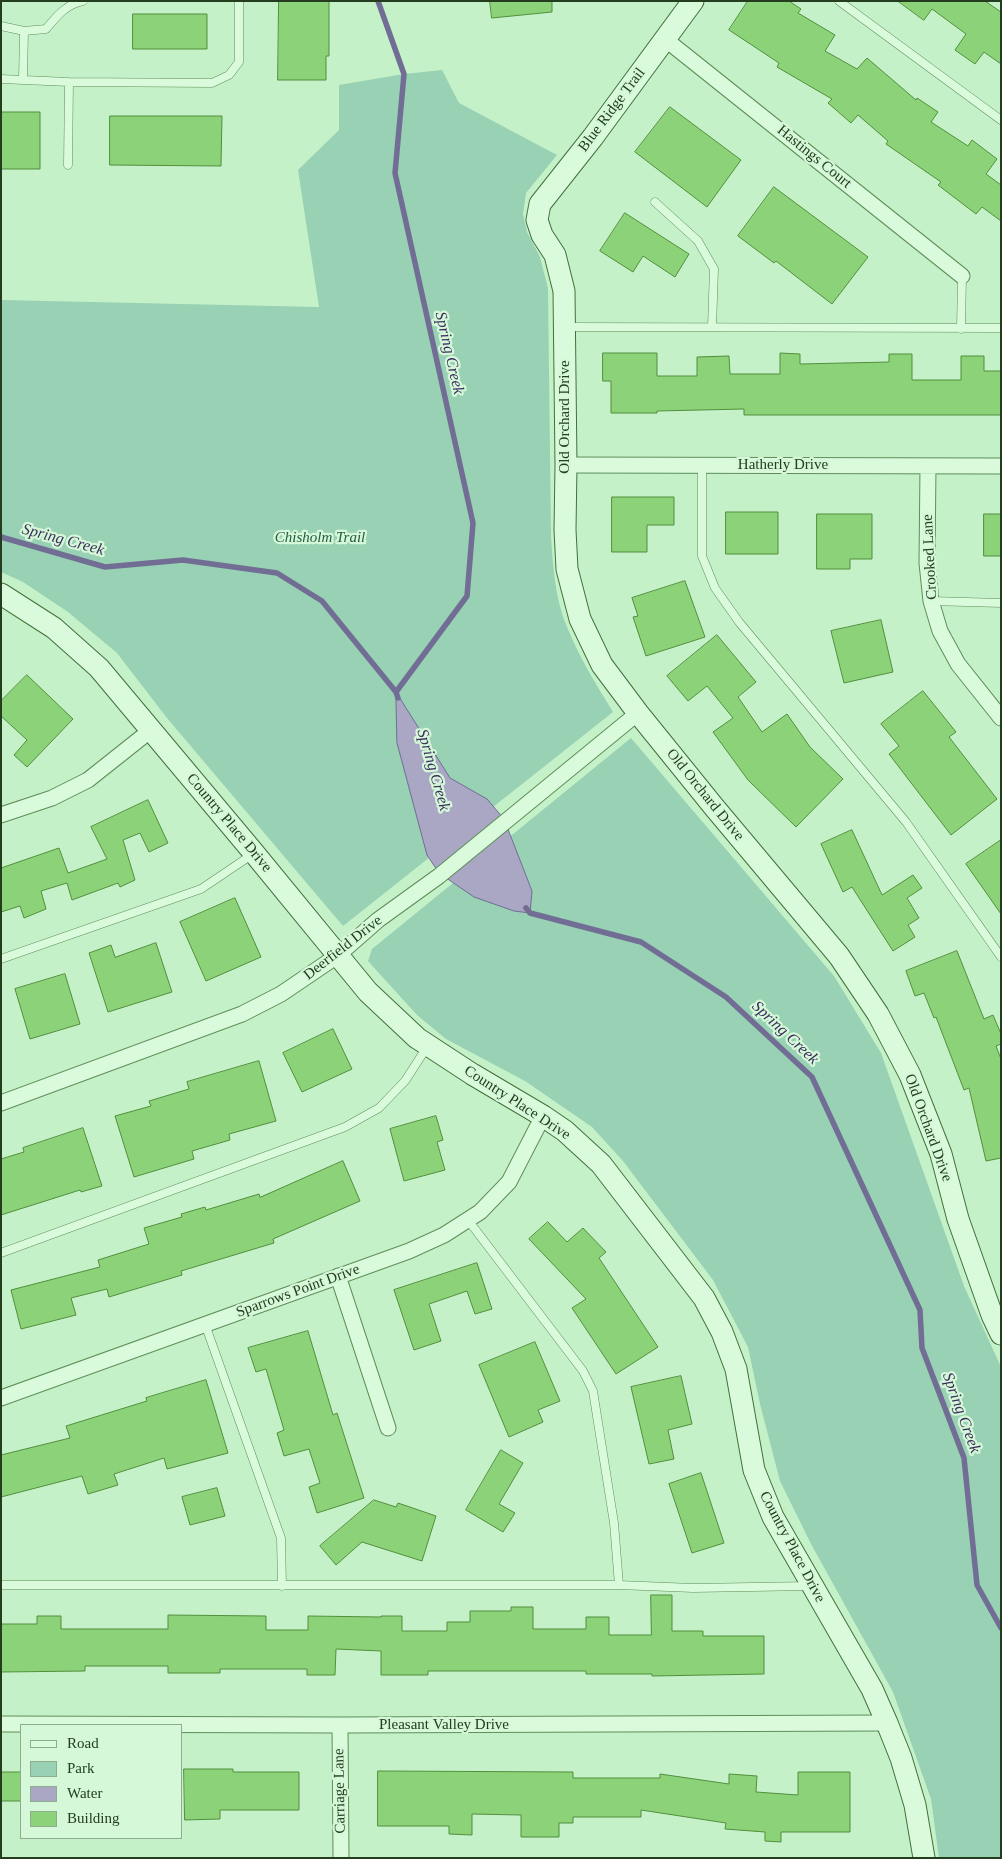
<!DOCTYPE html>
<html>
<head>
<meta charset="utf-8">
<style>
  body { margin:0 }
  #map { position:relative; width:1002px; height:1859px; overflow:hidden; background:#c5f1c8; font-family:Georgia,serif }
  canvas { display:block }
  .frame { position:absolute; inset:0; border:2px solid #233d1e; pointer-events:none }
  .legend { position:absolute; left:20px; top:1724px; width:162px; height:115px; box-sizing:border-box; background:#d5f8d8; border:1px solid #8ead8e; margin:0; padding:6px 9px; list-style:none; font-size:15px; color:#233d1e }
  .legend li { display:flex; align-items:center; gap:10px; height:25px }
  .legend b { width:25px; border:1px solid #8ead8e }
</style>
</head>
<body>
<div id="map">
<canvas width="1002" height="1859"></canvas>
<div class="frame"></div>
<ul class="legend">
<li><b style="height:6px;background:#d9fbdb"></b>Road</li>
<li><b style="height:14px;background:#98d1b3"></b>Park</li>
<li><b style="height:14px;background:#a9a7c4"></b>Water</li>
<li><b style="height:14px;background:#8cd278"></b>Building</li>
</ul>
</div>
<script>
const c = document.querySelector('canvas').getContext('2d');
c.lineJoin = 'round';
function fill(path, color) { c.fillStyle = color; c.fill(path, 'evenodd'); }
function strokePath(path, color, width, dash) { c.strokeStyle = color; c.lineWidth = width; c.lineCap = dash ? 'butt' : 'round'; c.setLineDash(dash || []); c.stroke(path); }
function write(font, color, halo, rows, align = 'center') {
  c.font = font + ' Georgia,serif'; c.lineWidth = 4.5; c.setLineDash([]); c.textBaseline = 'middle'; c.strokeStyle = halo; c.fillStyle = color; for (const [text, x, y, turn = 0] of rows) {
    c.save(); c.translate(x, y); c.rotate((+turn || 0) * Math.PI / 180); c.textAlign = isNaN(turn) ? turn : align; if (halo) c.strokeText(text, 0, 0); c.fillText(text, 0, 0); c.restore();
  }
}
const green = new Path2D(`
  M442,70L459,103L557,155L526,193L523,214L527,232L540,257L548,288L551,536C553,566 555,599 567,627C579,657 596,684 613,712L343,926L167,718L117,653L68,612L23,582L1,572V300L319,307L298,170L339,130V85L404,74Z
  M631,738L834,976L881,1053L964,1286L1001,1367V1858H939L931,1799L893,1692L811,1544L780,1481L760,1404L748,1347L713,1280L623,1161L592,1127L525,1081L446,1039L417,1015L368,961L372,949Z`);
const water = new Path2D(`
  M396,692L450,778L487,799L504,819L532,891L530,913L514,911L474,897L439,873L427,855L397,743Z`);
const stream = new Path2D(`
  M378,1L404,74L395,173L473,523L467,596L396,692
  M1,537L105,567L183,560L277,573L322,601L396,692L398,698
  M526,908L530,913L641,942L726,997L812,1077L920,1310L922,1348L964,1458L977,1585L1001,1628`);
const building = new Path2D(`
  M279,1H329V56H326V80H278Z
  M490,1H552V12L492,18Z
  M748,1H789L801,9L798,13L835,35L825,51L857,69L867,58L916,100L917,98L938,112L931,122L968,146L972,140L997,159L986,174L1001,185V221L982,207L976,214L938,185L941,182L886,144L888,141L858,115L851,123L828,103L832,99L777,67L779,63L729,30Z
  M898,1H985L1001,12V64L984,52L975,64L955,50L966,34L932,9L924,20Z
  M133,14H207V49H133Z
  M670,107L741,160L707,207L635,152Z
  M1,112H40V169H1Z
  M110,116H222L221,166L110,165Z
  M774,187L868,257L832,304L776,261L774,263L738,236Z
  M625,213L689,254L675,277L643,256L633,272L600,251Z
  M603,353H657V376H697V357L729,356L730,374H780V353L800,354V364L889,362V354H912V380H961V356H984V371H1001V415H744V409L657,411V413H611V381H603Z
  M612,497H674V525H647V552H612Z
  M726,512H778V554H726Z
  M817,514H872V559H850V569H817Z
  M984,514H1001V556H984Z
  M685,581L705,637L646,656L633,617L638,616L632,598Z
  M881,620L893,672L844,683L831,631Z
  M717,635L756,682L738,697L762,732L787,714L810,747L843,779L796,827L748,780L713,732L733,718L707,686L688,701L667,676Z
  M27,675L73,719L27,767L14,755L27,740L1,716V701Z
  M923,691L956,732L949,737L997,799L951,835L889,754L899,746L881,724Z
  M148,800L168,843L149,852L140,833L123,840L135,880L120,887L118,883L72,900L67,883L41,891L46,909L24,918L20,906L1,912V868L59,848L68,873L107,859L91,827Z
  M852,830L882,895L913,875L922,888L907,898L919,918L908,925L915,937L893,951L852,887L843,892L821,844Z
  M1001,840V914L966,864Z
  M235,898L261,957L206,981L180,922Z
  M156,943L172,992L108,1012L89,953L111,945L115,957Z
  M957,951L984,1019L993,1015L1001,1034V1044L996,1046L1001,1059V1158L986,1161L969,1088L964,1090L936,1017L934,1018L924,993L915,996L906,971Z
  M65,974L80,1024L30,1039L15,989Z
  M333,1029L352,1069L302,1092L283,1053Z
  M259,1061L276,1121L229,1134L230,1140L192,1151L194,1159L134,1177L115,1116L151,1106L149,1101L189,1089L187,1082Z
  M436,1116L443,1140L437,1142L445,1170L404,1181L390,1129Z
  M83,1128L102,1186L81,1192L80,1190L1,1215V1159L24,1152L23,1148Z
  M343,1161L360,1201L273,1239L274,1243L181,1271L182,1275L109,1297L107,1289L71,1298L76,1315L21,1329L11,1290L100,1267L98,1260L149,1244L144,1228L182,1217L181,1214L205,1207L206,1210L259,1194L260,1197Z
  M548,1222L567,1242L583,1228L606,1252L599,1258L658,1347L616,1374L572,1308L586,1299L529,1239Z
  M477,1263L492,1309L475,1314L467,1291L429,1304L441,1341L414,1350L394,1290Z
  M308,1331L333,1415L337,1413L364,1498L317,1513L309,1487L320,1483L309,1449L284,1456L277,1433L284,1430L266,1369L256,1372L248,1348Z
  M535,1342L560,1401L538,1410L543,1422L509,1437L479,1365Z
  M681,1376L692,1424L668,1430L674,1459L649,1464L631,1387Z
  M206,1380L228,1453L167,1469L164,1458L114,1474L118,1485L88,1494L82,1476L1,1497V1455L70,1438L66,1426L147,1401L146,1398Z
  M501,1450L523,1463L499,1504L515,1513L503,1532L466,1510Z
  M701,1473L724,1543L692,1553L669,1484Z
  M217,1488L225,1516L190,1525L182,1497Z
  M374,1500L396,1507L398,1503L436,1516L422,1561L362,1542L336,1565L320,1546Z
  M651,1595H672V1631H703V1636H764V1674L652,1676V1674H586V1671H428V1675H381V1651L336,1649L335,1675H307V1669H220V1673H168V1666H85V1671L1,1672V1624H37V1616H61V1629H168V1615L266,1616V1630H308V1616L381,1617V1616H402V1631H447V1622H470V1611H511V1607H533V1629H586V1617H609V1635H651Z
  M184,1769H233V1772H299V1810H220V1819L185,1820Z
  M378,1771L573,1772V1778H660V1774L729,1784V1774L757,1776L756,1792L798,1795V1772H850V1832H781V1842L765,1841V1832L725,1829L726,1823L641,1810V1817H573V1823H559V1837H521V1815L472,1814V1835L449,1834V1826H378Z
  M1,1772H21V1801H1Z`);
const lane = new Path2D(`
  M839,1L1001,120
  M1,26L24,31L46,29C56,17 66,4 83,1
  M1,79L69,82L212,83L229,75L239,62V1
  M23,80L24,31
  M68,165L69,82
  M655,202L698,241L714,269L712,327
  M565,327L1001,328
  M961,329L962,276
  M702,465V556L715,588L739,622L906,822L1001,957
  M931,601L1001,603
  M1,959L201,889L253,854
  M468,1220L583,1371L593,1391L614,1523L619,1585
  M1,1253L345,1127L379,1108L405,1081L427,1047
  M205,1324L281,1538L282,1586
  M1,1585H619L693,1588L810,1586`);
const street = new Path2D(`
  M665,39L962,276
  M566,465L1001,466
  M928,466L927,563L931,601L940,631L958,664L1001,718
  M1,815L52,798L88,780L151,730
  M1,1103L242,1014L281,994L337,956L378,920L439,876L638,713
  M338,1276L388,1428
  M1,1398L409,1251L444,1235L480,1212L509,1182L543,1116
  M1,1724L340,1725L887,1723
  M340,1725L341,1858`);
const secondary = new Path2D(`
  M693,1L593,137L540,204L537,220L542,235L555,255L564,291L566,465L565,530L567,569L580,619L602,665L638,713L714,807L839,956L878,1014L910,1075L941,1154L958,1219L992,1315L1001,1334
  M1,594L54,628L99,668L254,853L368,992L417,1038L472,1074L543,1116L565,1131L601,1164L704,1298L722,1332L736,1369L754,1470L773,1517L872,1689L887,1723L901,1758L915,1805L924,1858`);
const streetNames = [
  ["Blue Ridge Trail",612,110,-53],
  ["Hastings Court",814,157,39],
  ["Old Orchard Drive",565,417,-90],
  ["Hatherly Drive",783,465],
  ["Crooked Lane",930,557,-93],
  ["Old Orchard Drive",705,795,51],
  ["Country Place Drive",229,823,50],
  ["Deerfield Drive",343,948,-38],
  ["Country Place Drive",517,1103,33],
  ["Old Orchard Drive",928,1128,70],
  ["Sparrows Point Drive",298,1291,-20],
  ["Country Place Drive",792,1547,62],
  ["Pleasant Valley Drive",444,1725],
  ["Carriage Lane",340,1791,-91]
];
const parkNames = [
  ["Chisholm Trail",320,538]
];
const waterNames = [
  ["Spring Creek",449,353,77],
  ["Spring Creek",63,540,15],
  ["Spring Creek",433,770,74],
  ["Spring Creek",785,1033,43],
  ["Spring Creek",961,1413,70]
];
fill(green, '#98d1b3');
fill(water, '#a9a7c4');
strokePath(water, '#716d94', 1);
strokePath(stream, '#716d94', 5.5);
fill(building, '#8cd278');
strokePath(building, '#518f3d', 1);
strokePath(lane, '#5f8e59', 9);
strokePath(street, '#5f8e59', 17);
strokePath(secondary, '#43703c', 23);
strokePath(lane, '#d9fbdb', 8);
strokePath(street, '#d9fbdb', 15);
strokePath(secondary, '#d9fbdb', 21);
write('15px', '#233d1e', '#d5f8d8', streetNames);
write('italic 15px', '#235b45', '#d5f8d8', parkNames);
write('italic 16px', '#3b2d5e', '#d5f8d8', waterNames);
</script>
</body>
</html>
